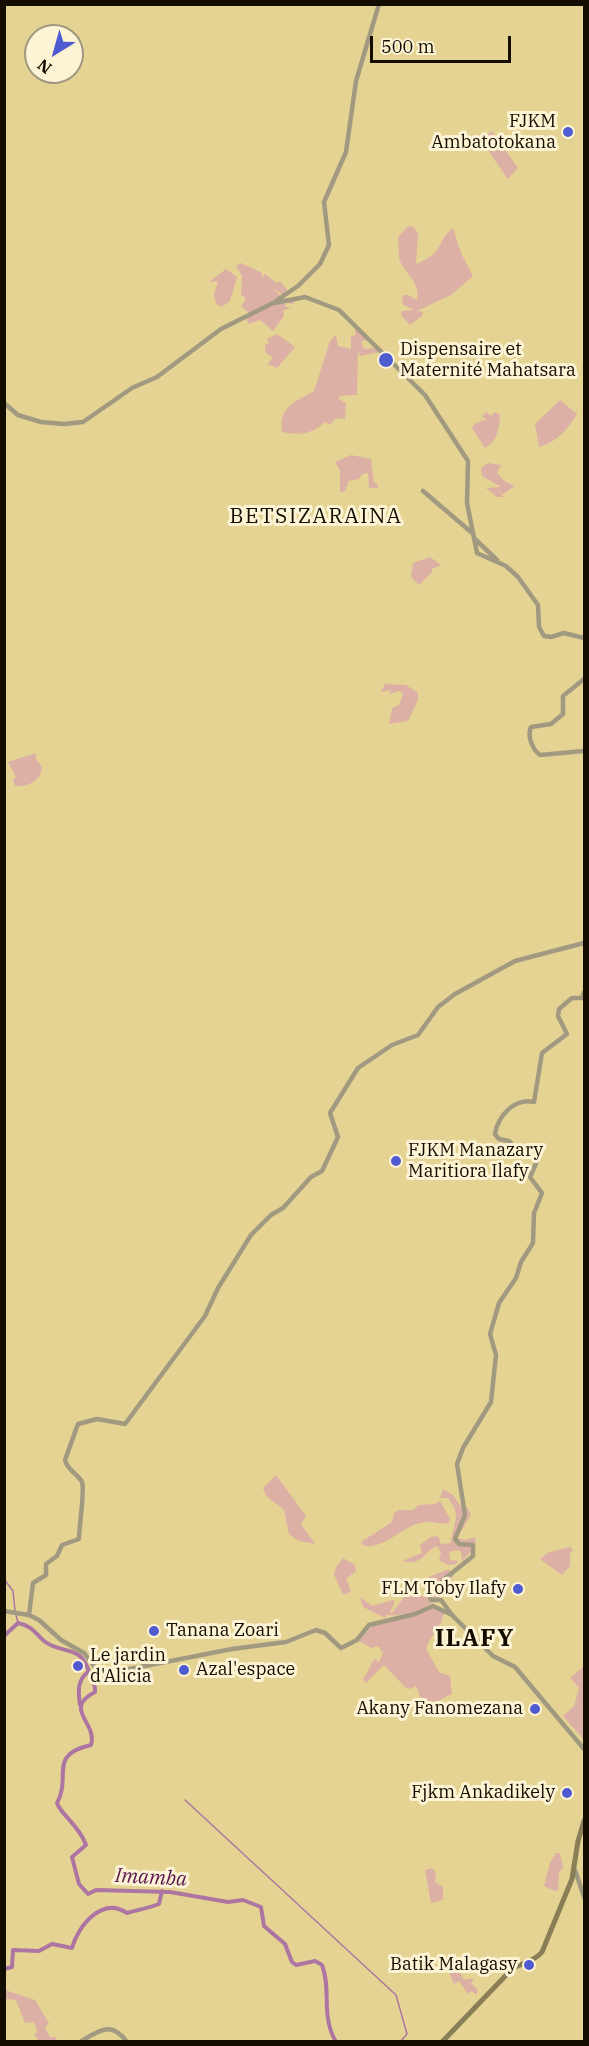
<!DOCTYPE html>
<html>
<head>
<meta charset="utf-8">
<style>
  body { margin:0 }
  #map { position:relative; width:589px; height:2046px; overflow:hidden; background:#e5d393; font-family:"IBM Plex Serif",serif }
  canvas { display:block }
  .frame { position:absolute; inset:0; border:6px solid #130d00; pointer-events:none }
  .north { position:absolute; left:24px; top:24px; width:60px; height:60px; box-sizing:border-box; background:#fdf4d5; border:2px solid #9f9880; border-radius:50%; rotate:217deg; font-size:16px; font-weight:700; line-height:24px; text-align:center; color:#130d00 }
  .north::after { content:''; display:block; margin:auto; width:21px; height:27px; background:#4f5bd0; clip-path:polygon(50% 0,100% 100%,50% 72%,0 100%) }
  .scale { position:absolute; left:370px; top:36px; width:141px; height:27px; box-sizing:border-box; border:3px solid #130d00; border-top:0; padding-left:8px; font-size:18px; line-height:21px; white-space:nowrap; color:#130d00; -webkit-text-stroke:4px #fdf4d5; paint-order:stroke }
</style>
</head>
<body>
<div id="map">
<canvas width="589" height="2046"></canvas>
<div class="frame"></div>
<div class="north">N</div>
<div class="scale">500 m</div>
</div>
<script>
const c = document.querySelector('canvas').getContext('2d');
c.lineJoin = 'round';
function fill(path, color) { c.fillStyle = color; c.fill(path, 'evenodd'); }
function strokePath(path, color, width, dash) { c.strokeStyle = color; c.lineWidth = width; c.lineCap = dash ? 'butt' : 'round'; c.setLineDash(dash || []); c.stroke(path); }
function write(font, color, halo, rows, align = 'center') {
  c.font = font + ' "IBM Plex Serif",serif'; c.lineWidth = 6; c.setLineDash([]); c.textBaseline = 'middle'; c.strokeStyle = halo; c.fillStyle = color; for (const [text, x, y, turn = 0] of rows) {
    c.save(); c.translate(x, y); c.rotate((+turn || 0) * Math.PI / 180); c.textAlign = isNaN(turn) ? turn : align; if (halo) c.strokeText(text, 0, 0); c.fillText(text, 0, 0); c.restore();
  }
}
const green = new Path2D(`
  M492,131L518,168L508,179L491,155L483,137Z
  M408,226L414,227L418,234L416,264C446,252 435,242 453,228L461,253L473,276L451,295L417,311L423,312L422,316L410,325L401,315L402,311L414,310L402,304L403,295H408L417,300C421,283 406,275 400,261C398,255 399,243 398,237Z
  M241,263L262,273V278L265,274L277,283L280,281L288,291L283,295L271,287L281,296L249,313L241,306L246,299L241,294L242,276L236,266Z
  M226,269L237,277L230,301L222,307L216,304L214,294L218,281L209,282Z
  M297,298L293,304L286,303L285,307H291L283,311L284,316L273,331L260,320L249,324L245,317L275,304L276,307V304Z
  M354,326L369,340L361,341L364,349L377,348L380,352L360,356L358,350L357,395L339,396V399L346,403L345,419L336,418L330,425L325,422C310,435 302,435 282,432C279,406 294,403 314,391L330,341L336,335L338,346L351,349V336L356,335Z
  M277,334L295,347L277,368L267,364L273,358L265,352V345L269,343L267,339Z
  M560,400L577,414C567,430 557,442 539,447L535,424Z
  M486,412L491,416L495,412L500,415C499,429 498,440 485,448L472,428L477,421L476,424L483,420L487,421L482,416Z
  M351,455L371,459L374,483H377L378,488H369L368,473L362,474L359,479L349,481L345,491L340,492V470L335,462Z
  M488,463L501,465L497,473L506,482L515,486L503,494L499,492L504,497H497L486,488L501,487L482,476L481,468Z
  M430,557L441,565L432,569V572L419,585L411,577L413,563Z
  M385,684L406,685L418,693V700L408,721L389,724L392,708L399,705L403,694L399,691L389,694L391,690L381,692Z
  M36,753V759L42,767C41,781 28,787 15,786L13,779L16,777L8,762Z
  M276,1475L306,1516L301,1524L315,1544L299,1541L289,1534L284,1510C276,1502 266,1500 263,1488Z
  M443,1489L453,1495L462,1508L467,1507L471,1515L457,1538L465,1540L475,1537L476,1546L462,1561L461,1552L457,1550L449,1552L450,1560L458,1561L456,1564L448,1565L439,1560L441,1553L437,1546C422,1552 425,1566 402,1561L422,1553L420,1545L431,1537L438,1536L441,1544L451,1543C453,1520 463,1518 448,1498H440Z
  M440,1501L450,1519L449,1523C439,1525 434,1521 425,1522C402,1525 388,1548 364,1546L361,1542L392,1522L394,1513L399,1510H413L419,1505L435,1504Z
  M570,1547L573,1550L570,1553V1566L562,1575L540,1559L549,1552Z
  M343,1558L355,1565L356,1571L346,1579L351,1591L347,1594H343L334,1575L336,1567Z
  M449,1569L453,1576L447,1583L448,1588C434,1607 409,1617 386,1615L385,1618L363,1607L360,1597L372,1606L393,1600L395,1602L390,1612L392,1613L407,1593L410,1580H415L417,1595L424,1597L431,1585L429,1577Z
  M433,1608L444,1612C442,1628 430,1635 426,1649L439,1672L450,1676L452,1694L427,1706L422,1702L416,1686L410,1689L405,1687L384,1665L366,1683L363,1679C368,1673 370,1664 375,1659L379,1662L383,1653L378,1646L372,1648L359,1641L371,1627Z
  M584,1666V1740L563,1716L574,1706L579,1688L570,1678Z
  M556,1853H560L563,1867L559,1873L558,1890L555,1891L544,1886L550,1863Z
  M432,1868L436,1873L435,1882L443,1887V1900L431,1903L425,1870Z
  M449,1957L459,1964L458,1968L464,1980L474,1978L471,1983L477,1989V1995L471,1991L468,1994L459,1981L454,1984L447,1967Z
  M5,1990L35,2000L49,2023L45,2028L50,2037H55L58,2041H36L38,2038L34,2036L37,2031L34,2022L25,2023L16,2000L5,1999Z`);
const stream = new Path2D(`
  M4,1579L13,1591L15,1611
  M16,1615L18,1623
  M185,1800L396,1995L407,2034L400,2042`);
const river = new Path2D(`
  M4,1636L18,1623C32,1626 34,1632 44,1641C63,1656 81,1642 90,1675C92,1682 96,1685 95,1692C62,1709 98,1723 91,1745C47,1755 72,1776 57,1803C61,1815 79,1825 86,1845L72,1857L79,1884L88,1894L96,1890L170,1892L228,1902L243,1900L261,1907L264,1926L285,1944L292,1962L296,1965L315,1961L322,1965C332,1991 320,2014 336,2042
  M80,1705C78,1691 77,1680 89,1671
  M4,1969L12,1967L13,1950L39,1951L52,1944L72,1948C78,1926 102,1896 127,1913C137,1910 149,1908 159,1904L162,1891`);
const tertiary = new Path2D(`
  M274,303L305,297L339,310L425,395L468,461L467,503L477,553L506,566L518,577L538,605L539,627L544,636L551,637L564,633L584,638
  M4,403L18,415L41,422L64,424L83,422L132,388L157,377L221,329L273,303L298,286L320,264L329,245L324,202L346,152L356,81L379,4
  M423,491L471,532
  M475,539L497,560
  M584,679L563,696V714L551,724L531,727C527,736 532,749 540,755L584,751
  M4,1611L29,1615L39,1620L61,1640L84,1653L100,1674H104L232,1649L286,1642L316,1630L325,1633L341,1648L357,1640L369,1625L415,1614L433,1606L452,1615L493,1656L515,1667L584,1749
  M29,1615L33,1583L46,1575V1564L57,1556L62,1545L79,1539C79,1526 85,1490 82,1482C78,1474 67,1470 65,1460L78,1424L97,1419L125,1424L205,1316L218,1288L251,1235L271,1215L283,1208L311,1177L322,1171L338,1137L330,1113L358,1068L392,1045L418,1035L438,1007L455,994L515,961L584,943
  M452,1615L441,1600H431L430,1597L442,1581L473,1556V1545L459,1544L455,1539L465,1515L457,1464L463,1448L491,1402L496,1355L490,1334L499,1303L516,1278L521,1262L533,1243L534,1213L542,1193L530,1177L538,1159L516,1149L509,1141L499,1139L495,1134C498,1115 515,1098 534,1102L542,1053L567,1034L558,1016L559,1009L572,998H582L584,992
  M575,1870L584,1897
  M80,2042C99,2031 111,2020 127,2042`);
const secondary = new Path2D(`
  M442,2042L511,1970C521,1962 533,1963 542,1952L572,1879L578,1841L584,1821`);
const markers = [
  [568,132,6,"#4f5bd0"],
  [386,360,8,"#4f5bd0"],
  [396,1161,6,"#4f5bd0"],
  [518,1589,6,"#4f5bd0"],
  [154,1631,6,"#4f5bd0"],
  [78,1666,6,"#4f5bd0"],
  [184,1670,6,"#4f5bd0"],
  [535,1709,6,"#4f5bd0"],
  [567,1793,6,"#4f5bd0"],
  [529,1965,6,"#4f5bd0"]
];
const poiNames = [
  ["FJKM",556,122],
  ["Ambatotokana",556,143],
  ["Dispensaire et",400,350,"left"],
  ["Maternité Mahatsara",400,371,"left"],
  ["FJKM Manazary",408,1151,"left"],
  ["Maritiora Ilafy",408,1172,"left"],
  ["FLM Toby Ilafy",506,1589],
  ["Tanana Zoari",166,1631,"left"],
  ["Le jardin",90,1656,"left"],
  ["d'Alicia",90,1677,"left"],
  ["Azal'espace",196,1670,"left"],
  ["Akany Fanomezana",523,1709],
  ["Fjkm Ankadikely",555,1793],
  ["Batik Malagasy",517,1965]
];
const waterNames = [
  ["Imamba",151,1878,3]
];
const quarterNames = [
  ["BETSIZARAINA",316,517]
];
const districtNames = [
  ["ILAFY",475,1639]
];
fill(green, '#dcb0a5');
strokePath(stream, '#ad76a2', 1.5);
strokePath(river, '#ad76a2', 4);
strokePath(tertiary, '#a19a80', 4.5);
strokePath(secondary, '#897e56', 5);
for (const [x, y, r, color] of markers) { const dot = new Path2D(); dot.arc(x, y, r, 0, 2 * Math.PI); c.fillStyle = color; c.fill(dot); strokePath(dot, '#fdf4d5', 2); }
write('18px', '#130d00', '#fdf4d5', poiNames, 'right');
write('italic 20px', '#5b1851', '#fdf4d5', waterNames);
c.letterSpacing = '1.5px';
write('21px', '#130d00', '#fdf4d5', quarterNames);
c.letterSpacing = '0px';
c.letterSpacing = '1.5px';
write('bold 24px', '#130d00', '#fdf4d5', districtNames);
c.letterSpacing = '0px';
</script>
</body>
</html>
